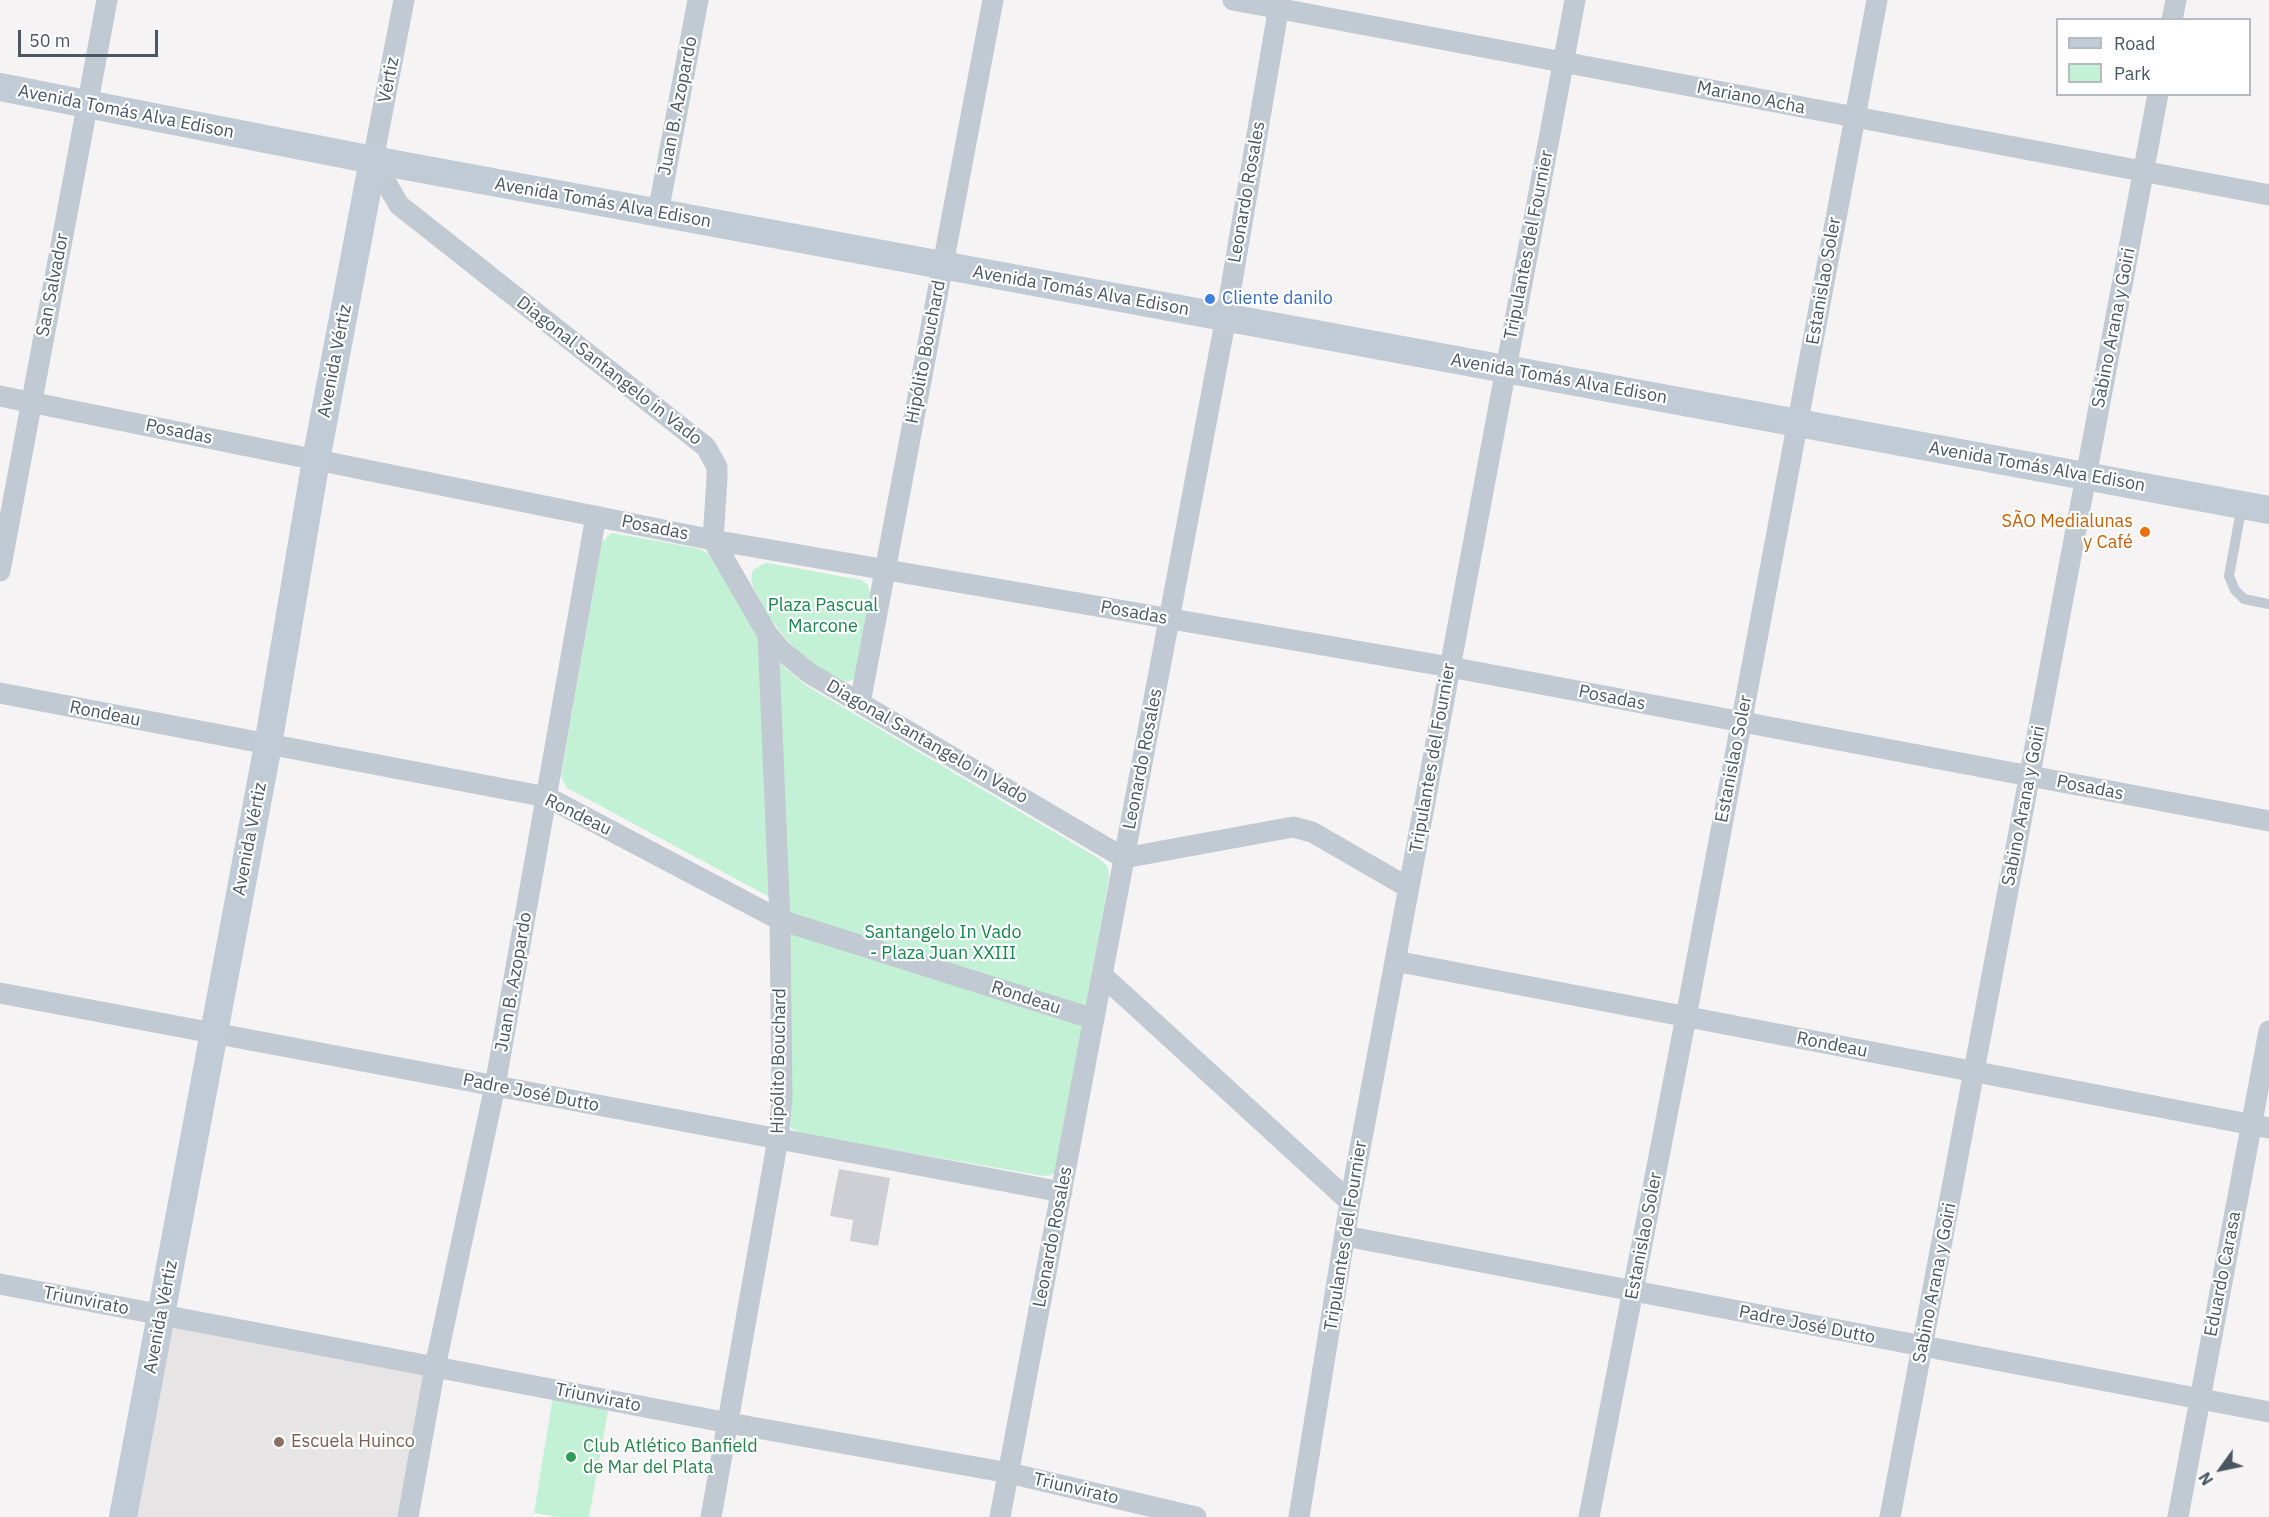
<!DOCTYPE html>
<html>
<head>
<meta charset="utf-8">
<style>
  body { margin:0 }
  #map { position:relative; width:2269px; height:1517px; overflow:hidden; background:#f5f3f3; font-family:"IBM Plex Sans",sans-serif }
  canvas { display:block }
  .legend { position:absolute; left:2056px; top:18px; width:195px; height:78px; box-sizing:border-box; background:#fff; border:2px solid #b7bbc0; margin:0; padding:8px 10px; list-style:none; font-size:18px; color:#4a5661 }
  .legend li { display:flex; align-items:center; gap:12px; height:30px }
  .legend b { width:30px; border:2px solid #b7bbc0 }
  .north { position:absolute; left:2191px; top:1439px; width:60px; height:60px; -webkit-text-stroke:4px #fff; paint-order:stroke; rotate:237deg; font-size:16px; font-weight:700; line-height:24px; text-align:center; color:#4a5661 }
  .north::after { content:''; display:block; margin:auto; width:21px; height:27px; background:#4a5661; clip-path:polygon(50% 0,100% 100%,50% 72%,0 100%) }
  .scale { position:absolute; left:18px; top:30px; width:140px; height:27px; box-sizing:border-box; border:3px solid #4a5661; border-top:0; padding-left:8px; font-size:18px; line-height:21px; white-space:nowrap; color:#4a5661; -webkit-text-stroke:4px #fff; paint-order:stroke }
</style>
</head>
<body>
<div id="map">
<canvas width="2269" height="1517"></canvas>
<ul class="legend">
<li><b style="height:8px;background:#c1cbd6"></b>Road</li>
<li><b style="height:16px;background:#c3f1d5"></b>Park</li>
</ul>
<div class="north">N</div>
<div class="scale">50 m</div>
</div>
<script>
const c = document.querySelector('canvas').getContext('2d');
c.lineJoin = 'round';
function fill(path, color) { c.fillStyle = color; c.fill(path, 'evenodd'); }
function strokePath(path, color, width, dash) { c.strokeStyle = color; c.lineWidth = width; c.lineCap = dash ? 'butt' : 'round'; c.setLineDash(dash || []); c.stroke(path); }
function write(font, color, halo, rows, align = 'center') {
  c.font = font + ' "IBM Plex Sans",sans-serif'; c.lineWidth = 4.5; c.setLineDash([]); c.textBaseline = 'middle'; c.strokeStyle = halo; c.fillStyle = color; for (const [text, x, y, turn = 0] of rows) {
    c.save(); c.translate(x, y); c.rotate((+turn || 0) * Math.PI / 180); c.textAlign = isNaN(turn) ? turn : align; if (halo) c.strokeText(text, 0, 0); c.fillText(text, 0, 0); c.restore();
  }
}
const education = new Path2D(`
  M161,1315L435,1367L408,1517H123Z`);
const green = new Path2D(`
  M611,533L696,548L708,553L773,655L785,668L807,686L1100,859L1108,867L1109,878L1056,1170L1052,1175L1044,1176L798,1133L789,1126L790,908L571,790L566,787L561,776L602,542Z
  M768,563L861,580L868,585L870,593L855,678C846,685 838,679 829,674C794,654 766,619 751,581L753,570L763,564Z
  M554,1390L610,1400L589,1517H558L534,1513Z`);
const building = new Path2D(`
  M839,1169L890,1178L878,1246L850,1241L853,1220L830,1216Z`);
const lane = new Path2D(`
  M2242,505L2229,576L2235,590L2244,599L2269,604`);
const street = new Path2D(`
  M404,0L373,160L399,205L706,447L717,467V479L713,540L768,635L781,650L809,673L1124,858L1293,827L1312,832L1409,888
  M1233,0L2269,195
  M2172,20L2176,0
  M658,213L698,0
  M0,396L713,540L1450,667L2269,821
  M0,571L107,0
  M0,693L547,797L780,920L1094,1019
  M860,703L993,0
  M1395,961L2269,1128
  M1102,975L1350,1202
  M0,993L1062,1192
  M1345,1236L2269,1412
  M0,1284L729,1423L1009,1473L1196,1517
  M408,1517L435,1367L495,1086L596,516
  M711,1517L778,1139L782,1099L780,920L768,635
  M1000,1517L1226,317L1280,0
  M1299,1517L1350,1202L1575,0
  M1589,1517L1686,1017L1877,0
  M1890,1517L2158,94
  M2178,1517L2269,1031`);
const secondary = new Path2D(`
  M0,87L373,160L2269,510
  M123,1517L268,745L316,460L373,160`);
const markers = [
  [1210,299,6,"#3f7fe0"],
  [2145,532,6,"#e8710a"],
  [279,1442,6,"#8d6e63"],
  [571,1457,6,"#2e9e5b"]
];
const streetNames = [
  ["Vértiz",389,80,-79],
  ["Mariano Acha",1751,98,11],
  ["Juan B. Azopardo",678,106,-79],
  ["Avenida Tomás Alva Edison",126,112,11],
  ["Leonardo Rosales",1247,192,-80],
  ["Avenida Tomás Alva Edison",603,203,10],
  ["Tripulantes del Fournier",1529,245,-79],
  ["Estanislao Soler",1824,281,-80],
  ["San Salvador",53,285,-79],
  ["Avenida Tomás Alva Edison",1081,291,10],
  ["Sabino Arana y Goiri",2114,328,-79],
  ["Hipólito Bouchard",926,352,-79],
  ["Avenida Vértiz",335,361,-79],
  ["Diagonal Santangelo in Vado",609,371,38],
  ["Avenida Tomás Alva Edison",1559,379,10],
  ["Posadas",179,432,11],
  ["Avenida Tomás Alva Edison",2037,467,10],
  ["Posadas",655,528,11],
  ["Posadas",1134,613,10],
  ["Posadas",1612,698,11],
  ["Rondeau",105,714,11],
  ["Diagonal Santangelo in Vado",927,742,30],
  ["Tripulantes del Fournier",1433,758,-80],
  ["Leonardo Rosales",1143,759,-79],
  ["Estanislao Soler",1734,759,-79],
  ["Posadas",2090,788,11],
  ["Sabino Arana y Goiri",2024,806,-79],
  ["Rondeau",578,815,26],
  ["Avenida Vértiz",250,839,-79],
  ["Juan B. Azopardo",514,982,-80],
  ["Rondeau",1026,998,18],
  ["Rondeau",1832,1045,11],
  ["Hipólito Bouchard",779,1061,-89],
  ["Padre José Dutto",531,1093,11],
  ["Tripulantes del Fournier",1346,1236,-81],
  ["Estanislao Soler",1644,1236,-79],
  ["Leonardo Rosales",1053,1237,-79],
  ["Eduardo Carasa",2223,1274,-79],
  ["Sabino Arana y Goiri",1935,1283,-79],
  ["Triunvirato",86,1301,11],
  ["Avenida Vértiz",161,1317,-79],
  ["Padre José Dutto",1807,1325,11],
  ["Triunvirato",598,1398,11],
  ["Triunvirato",1076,1489,13]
];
const shopNames = [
  ["Cliente danilo",1222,299]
];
const foodNames = [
  ["SÃO Medialunas",2133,522],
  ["y Café",2133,543]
];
const parkNames = [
  ["Plaza Pascual",823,606],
  ["Marcone",823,627],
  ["Santangelo In Vado",943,933],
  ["- Plaza Juan XXIII",943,954]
];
const educationNames = [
  ["Escuela Huinco",291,1442]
];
const leisureNames = [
  ["Club Atlético Banfield",583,1447],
  ["de Mar del Plata",583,1468]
];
fill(education, '#e6e4e5');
fill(green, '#c3f1d5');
fill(building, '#cdcfd5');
strokePath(lane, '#c1cad2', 10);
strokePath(street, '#c1cad2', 21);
strokePath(secondary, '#c1cbd6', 28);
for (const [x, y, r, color] of markers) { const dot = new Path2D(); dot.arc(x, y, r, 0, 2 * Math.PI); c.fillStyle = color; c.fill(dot); strokePath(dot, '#fff', 2); }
write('18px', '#4a5661', '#fff', streetNames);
write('18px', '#366cbe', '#fff', shopNames, 'left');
write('18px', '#c56008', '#fff', foodNames, 'right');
write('18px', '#17864f', '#fff', parkNames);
write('18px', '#785e54', '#fff', educationNames, 'left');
write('18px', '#27864d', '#fff', leisureNames, 'left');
</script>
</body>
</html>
